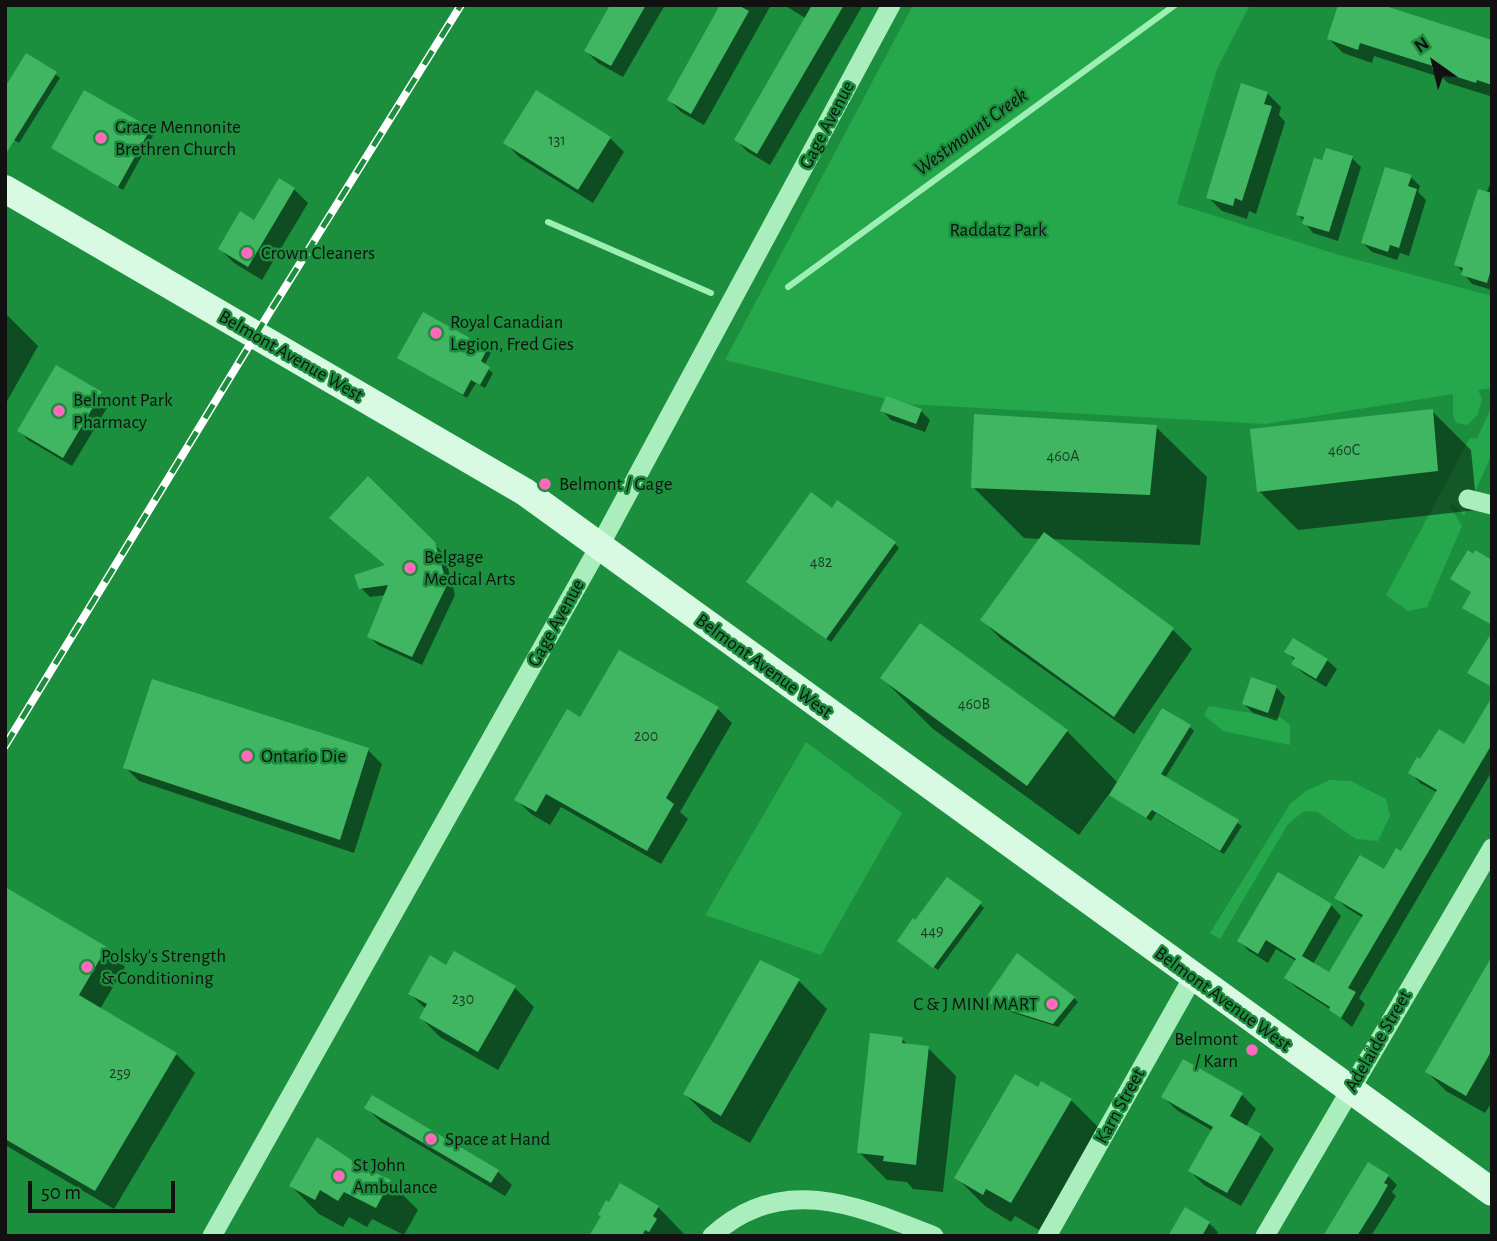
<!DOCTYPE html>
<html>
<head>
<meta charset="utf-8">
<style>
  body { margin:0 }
  #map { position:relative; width:1497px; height:1241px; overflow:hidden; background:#1c8f3f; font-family:"Alegreya Sans",sans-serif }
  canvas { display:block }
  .frame { position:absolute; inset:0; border:7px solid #111; pointer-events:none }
  .north { position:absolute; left:1399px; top:28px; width:70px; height:70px; -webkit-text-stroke:5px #1c8f3f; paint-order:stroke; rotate:326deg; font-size:19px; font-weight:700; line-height:28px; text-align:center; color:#111 }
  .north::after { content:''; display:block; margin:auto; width:24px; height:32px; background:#111; clip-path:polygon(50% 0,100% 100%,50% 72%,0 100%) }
  .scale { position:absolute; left:28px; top:1181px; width:147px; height:32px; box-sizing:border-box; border:4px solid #111; border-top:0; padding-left:9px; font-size:21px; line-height:24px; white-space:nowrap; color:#111; -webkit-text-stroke:5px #1c8f3f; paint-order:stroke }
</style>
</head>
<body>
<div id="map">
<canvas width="1497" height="1241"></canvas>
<div class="frame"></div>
<div class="north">N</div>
<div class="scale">50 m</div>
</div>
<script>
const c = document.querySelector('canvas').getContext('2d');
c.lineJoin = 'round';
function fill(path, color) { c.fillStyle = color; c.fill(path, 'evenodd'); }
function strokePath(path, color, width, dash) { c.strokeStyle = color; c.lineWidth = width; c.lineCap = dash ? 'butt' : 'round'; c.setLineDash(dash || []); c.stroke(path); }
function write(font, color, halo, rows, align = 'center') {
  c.font = font + ' "Alegreya Sans",sans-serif'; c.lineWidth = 5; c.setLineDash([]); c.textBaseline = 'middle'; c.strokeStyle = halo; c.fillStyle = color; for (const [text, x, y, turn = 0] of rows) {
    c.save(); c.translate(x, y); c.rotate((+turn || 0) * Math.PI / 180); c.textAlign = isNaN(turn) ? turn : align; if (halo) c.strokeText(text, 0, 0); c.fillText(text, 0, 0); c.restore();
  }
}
const green = new Path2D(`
  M913,5H1250L1217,69L1177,204L1339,255L1492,296V388L1478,390L1482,399L1478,414L1468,425L1456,423L1453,414V394L1265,424L908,404L725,360Z
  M1492,406V454L1464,516L1452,503L1450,506L1462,526L1427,607L1408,611L1386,595L1470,438L1477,439Z
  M1209,706L1281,718L1290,725V745L1223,731L1204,715Z
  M806,742L902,813L821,955L705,915Z
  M1330,780L1351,781L1386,799L1390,816L1378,841L1356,839L1317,812L1304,811L1288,824L1220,939L1210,933L1290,804L1306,791Z`);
const shadow = new Path2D(`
  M613,5H665L623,77L598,63L586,51Z
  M722,5H771L704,125L681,112L669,100Z
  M784,5H863L770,165L748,152L736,140L807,19Z
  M1329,39L1492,42V93L1490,96L1448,83L1443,78L1374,56L1372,63L1343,53Z
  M55,74L60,78L19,143L5,134Z
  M85,92L154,134L123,190L53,148Z
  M1267,93L1281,107L1279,115L1285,122L1256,214L1249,211L1247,219L1222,211L1208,197Z
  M610,138L624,152L593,203L519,157L505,142Z
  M1352,158L1361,167L1338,241L1313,233L1298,214L1323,162Z
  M1411,177L1420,186L1418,192L1426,200L1409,256L1400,253L1397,260L1372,252L1363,243Z
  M1491,182L1492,290L1472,284L1456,264Z
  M294,189L308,203L262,280L234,263L220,249Z
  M5,313L38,346L5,405Z
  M487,349L491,353L484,366L493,373L485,388L476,383L467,398L399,358Z
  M101,393L110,403L72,466L28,440L19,430Z
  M882,410L921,411L930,420L925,432L891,420Z
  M1432,411L1471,450L1477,510L1298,530L1259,491Z
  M1156,427L1207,477L1200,545L1050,539L1173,630L1192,649L1134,734L1001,639L982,620L1041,539L1024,538L973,487Z
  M368,479L444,554L455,595L422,665L378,645L369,636L386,595L370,597L361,588L387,566Z
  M895,544L899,548L831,642L753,586Z
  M921,625L1067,731L1118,783L1190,727L1194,731L1165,778L1242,826L1224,854L1156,813L1151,821L1109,794L1079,835L933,729L882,678Z
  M1287,652L1327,660L1337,669L1326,687L1303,673L1294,664L1296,661Z
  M1276,687L1285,697L1277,721L1253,713L1244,704Z
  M1492,698V771L1359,998L1365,1004L1352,1027L1330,1009L1297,988L1286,978L1296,961L1276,949L1268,963L1249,951L1239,941L1279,875L1331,905L1341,916L1313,964L1330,975L1363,918L1347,908L1336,898L1385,871L1401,854L1438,793L1420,783L1410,772L1465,747Z
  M717,708L732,723L680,812L688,819L661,864L561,807L550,825L531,814L517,800L581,719Z
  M368,750L382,764L354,853L139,781L125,767Z
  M5,889L106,948L125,967L100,1009L176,1054L195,1073L114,1209L5,1145Z
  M980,904L984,908L938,970L903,944Z
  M1492,960V1102L1485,1113L1446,1091L1427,1072Z
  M447,967L515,988L534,1007L498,1070L440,1037L421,1018L426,1009L410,994Z
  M799,981L827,1009L750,1143L713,1122L685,1094Z
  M1074,998L1078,1002L1058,1027L989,1005L985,1001Z
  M902,1039L909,1046L928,1048L956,1076L943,1192L913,1189L907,1182L887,1180L859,1152Z
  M1184,1061L1242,1095L1256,1109L1246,1127L1260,1135L1274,1149L1241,1206L1204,1185L1190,1171L1213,1131L1178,1111L1163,1097Z
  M1039,1090L1071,1100L1099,1128L1039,1230L1015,1216L1011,1222L985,1206L957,1178Z
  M367,1108L497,1171L512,1185L505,1196L381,1122Z
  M361,1168L390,1182L418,1210L404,1235L372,1219L367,1227L349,1217L343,1227L319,1214L291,1186Z
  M1388,1176L1397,1185L1392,1192L1396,1196L1371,1236H1325Z
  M658,1207L686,1236H591Z
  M1209,1223L1218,1232L1216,1236H1170Z`);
const stream = new Path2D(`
  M548,222L711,293
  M788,287L1175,5`);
const building = new Path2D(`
  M610,5H646L611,66L584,51Z
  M720,5H738L749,11L691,114L667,100Z
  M812,5H844L757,154L734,140Z
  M1338,5H1382L1492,40V85L1477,80L1476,83L1432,69L1433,66L1360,43L1358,50L1327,39Z
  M26,53L57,72L5,155V87Z
  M1241,83L1268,92L1264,104L1272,106L1242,201L1235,198L1233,206L1206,198Z
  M84,90L151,128L118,187L51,148Z
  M536,90L611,137L578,190L503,143Z
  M1326,148L1353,156L1329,232L1302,224L1304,217L1296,215L1314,158L1322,160Z
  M1385,167L1412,175L1408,186L1417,189L1399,248L1390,245L1388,252L1361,243Z
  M279,178L295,188L248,267L218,249L240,211L254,220Z
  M1478,189L1492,193V266L1487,283L1461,275L1463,268L1454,265Z
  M423,312L488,348L481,361L490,367L480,385L471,380L463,395L397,358Z
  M56,365L102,392L63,458L17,431Z
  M886,396L922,409L916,424L880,411Z
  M1433,409L1438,471L1257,492L1250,429Z
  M974,414L1157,425L1150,495L971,488Z
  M368,476L435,542L447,585L412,657L367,637L388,585L359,589L354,575L385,565L329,518Z
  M811,492L832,508L837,500L896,542L826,639L746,582Z
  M1044,532L1174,628L1114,717L980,620Z
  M1468,550L1473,554L1475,550L1492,560V625L1462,608L1471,592L1450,579Z
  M920,623L1068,730L1027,786L880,678Z
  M1492,632V687L1467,673Z
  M1293,638L1328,659L1316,679L1291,664L1295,658L1284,652Z
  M619,650L719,707L666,798L674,804L647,851L546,794L536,812L514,800L567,709L580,717Z
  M1251,677L1277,686L1268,713L1242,704Z
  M152,679L369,748L340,840L123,768Z
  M1492,697V744L1348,988L1356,992L1341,1018L1329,1010L1330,1007L1284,978L1296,959L1266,940L1258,954L1237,941L1278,872L1332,904L1302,956L1329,972L1363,915L1334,898L1360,855L1384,869L1396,848L1401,851L1437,790L1408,773L1417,757L1420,759L1439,729L1464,744Z
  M1162,708L1191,725L1161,774L1239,820L1220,851L1152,810L1146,818L1109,795Z
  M947,877L982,902L933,968L897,941L913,918L915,920Z
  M5,887L107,947L79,995L177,1053L95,1191L5,1139Z
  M454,951L516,986L478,1052L419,1018L427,1004L408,994L430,955L446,965Z
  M1017,953L1075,997L1053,1024L983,1002Z
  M1492,956V1050L1466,1096L1425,1072Z
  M760,960L800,979L721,1116L683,1094Z
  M870,1033L903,1037L902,1043L929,1046L916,1165L883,1161L884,1156L857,1153Z
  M1183,1059L1243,1093L1230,1116L1261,1134L1227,1193L1188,1171L1213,1127L1161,1097Z
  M1015,1074L1038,1087L1041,1081L1072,1099L1011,1203L986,1189L983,1195L954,1178Z
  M372,1095L499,1170L491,1183L364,1108Z
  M317,1137L362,1167L391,1180L376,1208L344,1192L338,1201L320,1190L315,1200L289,1186Z
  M1368,1162L1389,1175L1384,1183L1388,1185L1376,1206L1357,1236H1323Z
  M620,1183L659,1206L653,1216L657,1219L649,1232L645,1230L642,1236H589L601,1216L598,1215L606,1200L609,1202Z
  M1185,1207L1210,1222L1202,1236H1168Z`);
const street = new Path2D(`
  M1468,499L1492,505
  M212,1236L599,547L891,5
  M712,1236C781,1172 859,1206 934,1236
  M1047,1236L1193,977
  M1265,1236L1492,848`);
const secondary = new Path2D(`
  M5,189L525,492L1492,1192`);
const rail = new Path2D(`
  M5,746L271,310L461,5`);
const markers = [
  [101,138,7,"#fe69bb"],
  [247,253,7,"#fe69bb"],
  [436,333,7,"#fe69bb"],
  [59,411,7,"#fe69bb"],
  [545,484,7,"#fe69bb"],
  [410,568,7,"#fe69bb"],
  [247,756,7,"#fe69bb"],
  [87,967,7,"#fe69bb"],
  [1052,1004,7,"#fe69bb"],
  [1252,1050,7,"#fe69bb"],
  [431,1139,7,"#fe69bb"],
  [339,1176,7,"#fe69bb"]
];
const numberNames = [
  ["131",557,140],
  ["460C",1344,450],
  ["460A",1063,456],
  ["482",821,562],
  ["460B",974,704],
  ["200",646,736],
  ["449",932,931],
  ["230",463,999],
  ["259",120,1073]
];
const streetNames = [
  ["Gage Avenue",827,125,-62],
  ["Belmont Avenue West",291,356,30],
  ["Gage Avenue",556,623,-61],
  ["Belmont Avenue West",764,666,36],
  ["Belmont Avenue West",1223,999,36],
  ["Adelaide Street",1378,1041,-60],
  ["Karn Street",1120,1106,-61]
];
const poiNames = [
  ["Grace Mennonite",115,127],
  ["Brethren Church",115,149],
  ["Crown Cleaners",261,253],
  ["Royal Canadian",450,322],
  ["Legion, Fred Gies",450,344],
  ["Belmont Park",73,400],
  ["Pharmacy",73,422],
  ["Belmont / Gage",559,484],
  ["Belgage",424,557],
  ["Medical Arts",424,579],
  ["Ontario Die",261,756],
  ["Polsky's Strength",101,956],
  ["& Conditioning",101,978],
  ["C & J MINI MART",1038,1004,"right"],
  ["Belmont",1238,1039,"right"],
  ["/ Karn",1238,1061,"right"],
  ["Space at Hand",445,1139],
  ["St John",353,1165],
  ["Ambulance",353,1187]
];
const parkNames = [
  ["Raddatz Park",998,230]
];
const waterNames = [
  ["Westmount Creek",971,132,-36]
];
fill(green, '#25a84b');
fill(shadow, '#0007');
strokePath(stream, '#9eefb4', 6);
fill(building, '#40b562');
strokePath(street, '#abeebe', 19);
strokePath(secondary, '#d8fae2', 28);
strokePath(rail, '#fff', 8);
strokePath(rail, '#1c8f3f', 5, [16]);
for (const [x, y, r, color] of markers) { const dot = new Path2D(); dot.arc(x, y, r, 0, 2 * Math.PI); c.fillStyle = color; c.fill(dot); strokePath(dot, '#1c8f3f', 2.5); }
write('16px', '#1d3a25', null, numberNames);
write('19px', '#111', '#1c8f3f', streetNames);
write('19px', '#111', '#1c8f3f', poiNames, 'left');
write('19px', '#111', '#1c8f3f', parkNames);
write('italic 21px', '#111', '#1c8f3f', waterNames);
</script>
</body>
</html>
